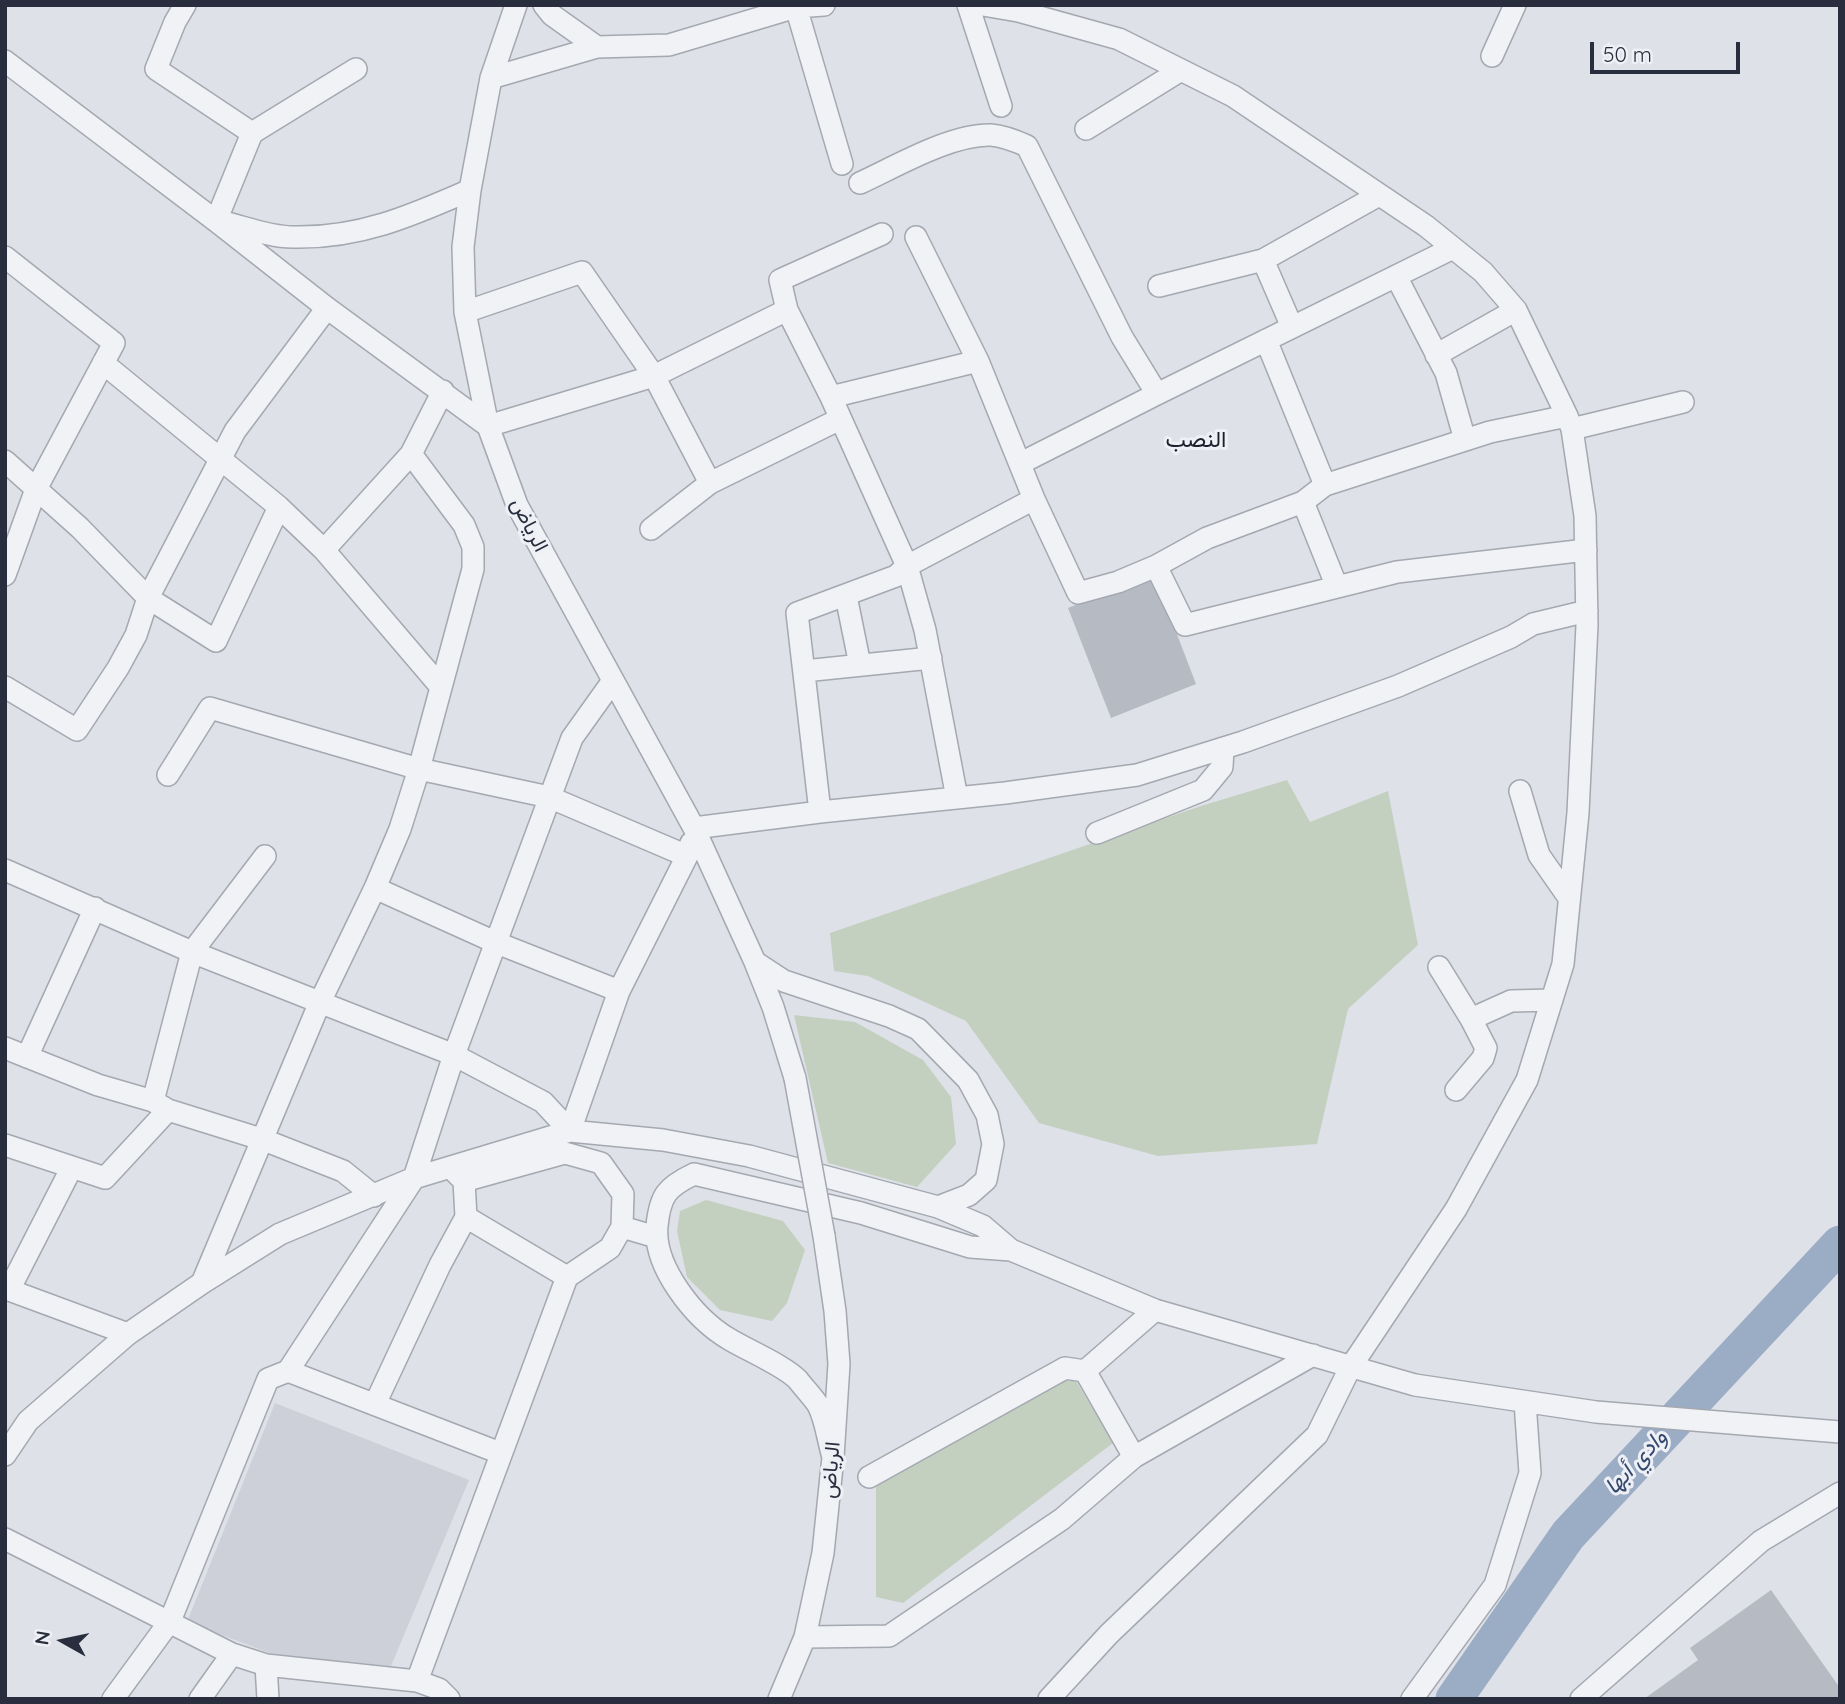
<!DOCTYPE html>
<html>
<head>
<meta charset="utf-8">
<style>
  body { margin:0 }
  #map { position:relative; width:1845px; height:1704px; overflow:hidden; background:#dee1e7; font-family:Quicksand,sans-serif }
  canvas { display:block }
  .frame { position:absolute; inset:0; border:7px solid #282e3d; pointer-events:none }
  .north { position:absolute; left:28px; top:1606px; width:70px; height:70px; -webkit-text-stroke:5px #eef0f5; paint-order:stroke; rotate:279deg; font-size:19px; font-weight:700; line-height:28px; text-align:center; color:#282e3d }
  .north::after { content:''; display:block; margin:auto; width:24px; height:32px; background:#282e3d; clip-path:polygon(50% 0,100% 100%,50% 72%,0 100%) }
  .scale { position:absolute; left:1590px; top:42px; width:150px; height:32px; box-sizing:border-box; border:4px solid #282e3d; border-top:0; padding-left:9px; font-size:21px; line-height:24px; white-space:nowrap; color:#282e3d; -webkit-text-stroke:5px #eef0f5; paint-order:stroke }
</style>
</head>
<body>
<div id="map">
<canvas width="1845" height="1704"></canvas>
<div class="frame"></div>
<div class="north">N</div>
<div class="scale">50 m</div>
</div>
<script>
const c = document.querySelector('canvas').getContext('2d');
c.lineJoin = 'round';
function fill(path, color) { c.fillStyle = color; c.fill(path, 'evenodd'); }
function strokePath(path, color, width, dash) { c.strokeStyle = color; c.lineWidth = width; c.lineCap = dash ? 'butt' : 'round'; c.setLineDash(dash || []); c.stroke(path); }
function write(font, color, halo, rows, align = 'center') {
  c.font = font + ' Quicksand,Vazirmatn,sans-serif'; c.lineWidth = 6; c.setLineDash([]); c.textBaseline = 'middle'; c.strokeStyle = halo; c.fillStyle = color; for (const [text, x, y, turn = 0] of rows) {
    c.save(); c.translate(x, y); c.rotate((+turn || 0) * Math.PI / 180); c.textAlign = isNaN(turn) ? turn : align; if (halo) c.strokeText(text, 0, 0); c.fillText(text, 0, 0); c.restore();
  }
}
const built = new Path2D(`
  M275,1403L469,1480L391,1666L275,1655L187,1622Z`);
const green = new Path2D(`
  M1287,780L1310,822L1388,791L1418,945L1348,1009L1317,1144L1158,1156L1039,1123L966,1021L868,976L834,971L830,933L1201,806Z
  M794,1015L855,1022L923,1060L951,1097L956,1144L917,1187L828,1163Z
  M706,1200L783,1221L805,1250L787,1303L772,1321L720,1310L687,1277L677,1231L680,1211Z
  M1072,1374L1113,1443L903,1603L876,1597V1484Z`);
const river = new Path2D(`
  M1454,1699L1568,1535L1840,1244`);
const building = new Path2D(`
  M1154,574L1196,684L1111,718L1068,608Z
  M1771,1590L1840,1688V1699H1644L1698,1660L1690,1648Z`);
const minor = new Path2D(`
  M185,5L175,22L156,69L252,133
  M516,5L491,78L470,190L463,247L465,312L488,426L517,505L694,828L755,962L773,1007L795,1078
  M968,5L1001,106
  M983,5L1018,11L1119,39L1233,96L1426,226L1483,272L1516,310L1567,416L1572,429L1585,516L1587,625L1578,813L1563,964L1527,1080L1456,1209L1350,1368L1317,1435L1109,1634L1049,1699
  M796,7L842,164
  M597,47L669,45L796,7L824,5
  M1492,56L1515,5
  M5,61L216,221L327,308L488,426L654,376L787,310L780,280L882,234
  M491,78L597,47L552,15L544,5
  M1086,129L1181,70
  M860,183C897,166 951,134 991,135C1004,136 1016,141 1027,146L1122,337L1157,394
  M216,221L252,133L356,69
  M223,222C245,227 270,237 292,237C358,239 411,216 470,190
  M916,237L978,361L1034,499L1078,593L1118,582L1156,566L1207,538L1303,502L1325,485L1490,432L1567,416
  M5,257L114,343L36,489L5,575
  M1263,260L1292,327
  M1396,276L1446,373L1465,440
  M1159,286L1263,260L1379,195
  M787,310L831,397L907,566L896,576L797,613L820,812
  M465,312L582,272L654,376L710,483
  M1266,340L1325,485
  M1436,355L1516,310
  M103,363L279,507L324,550L440,686
  M831,397L978,361
  M1572,429L1683,402
  M5,461L80,528L148,598L216,641L279,507
  M1021,463L1157,394L1453,248
  M1303,502L1337,587
  M651,529L710,483L840,419
  M324,550L411,454L443,391
  M1156,566L1185,625L1397,572L1586,550
  M846,596L860,665
  M804,671L931,658
  M5,687L77,730L118,668L136,635L148,598L235,431L327,308
  M168,775L210,708L419,769L549,797L687,856
  M1520,791L1539,855L1569,898
  M957,798L925,630L907,566L1034,499
  M694,828L820,812L1005,793L1137,775L1243,742L1398,686L1511,637L1533,624L1587,611
  M1097,833L1203,790L1222,767L1223,748
  M5,870L192,952L265,856
  M375,888L497,943L619,991
  M755,962L784,981L889,1016L918,1029L968,1080L987,1115L993,1144L986,1180L969,1195L938,1207
  M1439,967L1471,1019L1486,1048L1483,1058L1456,1090
  M1471,1019L1511,1001L1552,1000
  M5,1048L98,1085L153,1101L168,1110L264,1140L343,1171L374,1196
  M27,1057L95,908
  M153,1101L192,952L454,1055L543,1102L570,1131
  M570,1131L619,991L687,856L691,843
  M5,1145L105,1178L168,1110
  M72,1167L9,1290L128,1334
  M455,1172L464,1181L466,1217L567,1277
  M464,1181L565,1153L601,1163L623,1194L622,1227
  M202,1283L320,1002L375,888L400,829L419,769L473,569V547L464,525L411,454
  M288,1371L414,1178L454,1055L572,738L612,682
  M1085,1371L1134,1457
  M375,1404L440,1265L466,1217
  M5,1455L28,1421L128,1334L202,1283L280,1234L414,1178L570,1131L663,1140L749,1156L938,1207L983,1226L1011,1250L1155,1310L1415,1385L1596,1412L1840,1432
  M833,1457C828,1441 826,1420 818,1405C813,1397 804,1388 798,1380C785,1366 747,1350 729,1339C695,1319 653,1267 657,1226C660,1195 667,1187 694,1174L861,1213L970,1247L1011,1250
  M869,1477L1065,1368L1085,1371L1155,1310
  M5,1539L232,1654L266,1665L417,1681L439,1689L449,1699
  M805,1637L889,1636L1062,1519L1134,1457L1313,1355
  M266,1665L268,1699
  M417,1681L567,1277L610,1248L622,1227L656,1237
  M113,1699L170,1621L268,1379L288,1371L500,1453
  M200,1699L232,1654
  M779,1699L805,1637L823,1553L833,1457L839,1364L835,1311L824,1236
  M1412,1699L1495,1585L1530,1473L1525,1402
  M1581,1699L1761,1541L1840,1493`);
const minorBridge = new Path2D(`
  M795,1078L824,1236`);
const streetNames = [
  ["الرياض",529,525,63],
  ["الرياض",831,1470,-85]
];
const neighbourhoodNames = [
  ["النصب",1196,440]
];
const waterNames = [
  ["وادي أبها",1636,1462,-47]
];
fill(built, '#cdd0d9');
fill(green, '#c3d0c0');
strokePath(river, '#9bacc5', 37);
fill(building, '#b6bac3');
strokePath(minor, '#a4a8b1', 24);
strokePath(minor, '#f1f2f5', 21);
strokePath(minorBridge, '#a4a8b1', 24, []);
strokePath(minorBridge, '#f1f2f5', 21);
write('21px', '#282e3d', '#eef0f5', streetNames);
write('23px', '#1b1f2e', '#eef0f5', neighbourhoodNames);
write('italic 23px', '#35496e', '#eef0f5', waterNames);
</script>
</body>
</html>
